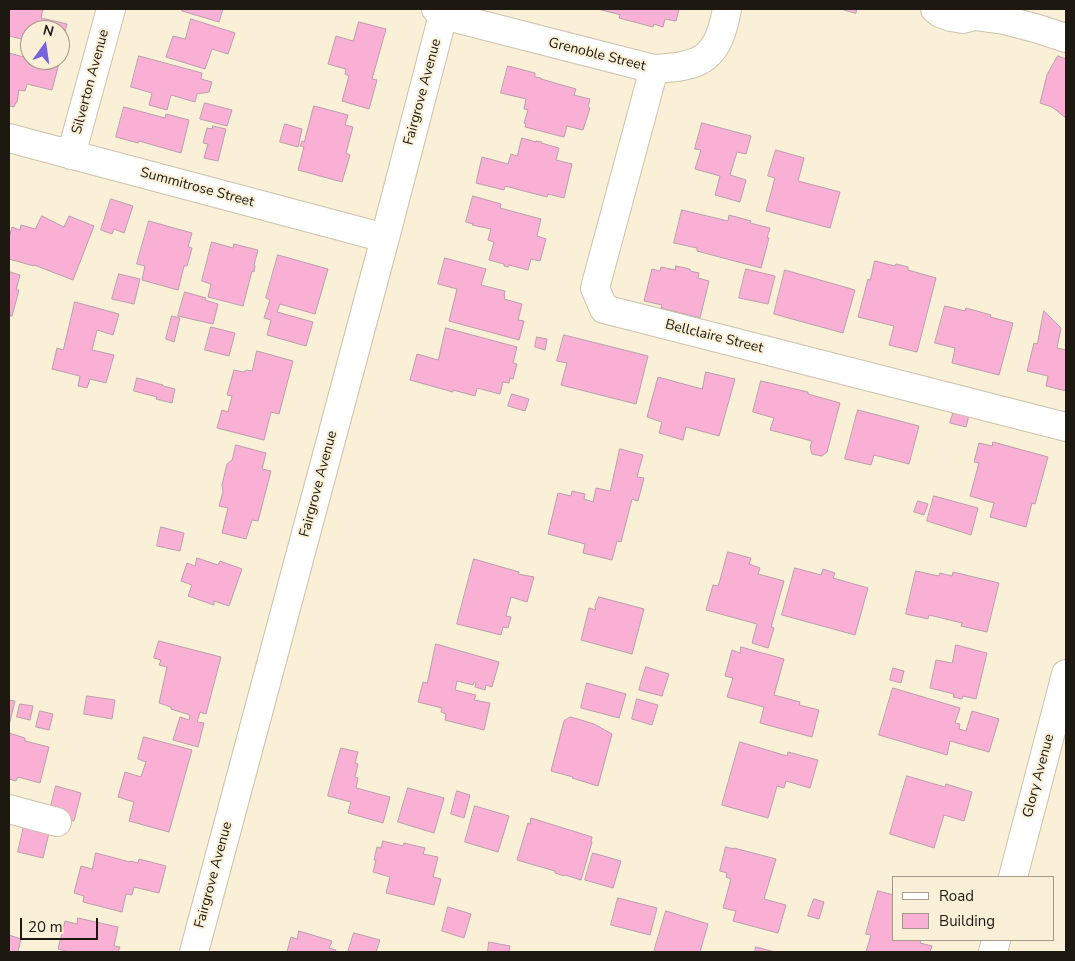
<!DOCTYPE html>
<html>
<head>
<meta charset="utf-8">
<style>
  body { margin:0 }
  #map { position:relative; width:1075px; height:961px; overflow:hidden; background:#faefd7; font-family:"Nunito Sans",sans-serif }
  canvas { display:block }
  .frame { position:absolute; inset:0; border:10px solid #1d1911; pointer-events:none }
  .legend { position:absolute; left:892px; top:876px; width:162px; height:65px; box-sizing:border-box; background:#faefd7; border:1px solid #a29988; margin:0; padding:6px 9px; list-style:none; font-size:15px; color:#1d1911 }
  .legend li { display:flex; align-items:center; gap:10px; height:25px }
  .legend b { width:25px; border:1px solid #a29988 }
  .north { position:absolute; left:20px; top:20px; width:50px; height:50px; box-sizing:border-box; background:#faefd7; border:1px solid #a29988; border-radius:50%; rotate:14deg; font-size:14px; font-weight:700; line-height:20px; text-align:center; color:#1d1911 }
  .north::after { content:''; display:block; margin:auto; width:18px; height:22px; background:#7563de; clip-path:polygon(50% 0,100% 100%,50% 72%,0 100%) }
  .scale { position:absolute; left:20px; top:918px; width:78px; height:22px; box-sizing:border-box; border:2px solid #1d1911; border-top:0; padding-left:6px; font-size:15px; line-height:18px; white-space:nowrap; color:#1d1911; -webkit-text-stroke:4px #faefd7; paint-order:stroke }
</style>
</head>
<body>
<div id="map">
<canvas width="1075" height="961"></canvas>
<div class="frame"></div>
<ul class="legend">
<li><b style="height:6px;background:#fff"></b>Road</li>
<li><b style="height:14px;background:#fab0d5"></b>Building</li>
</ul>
<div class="north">N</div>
<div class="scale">20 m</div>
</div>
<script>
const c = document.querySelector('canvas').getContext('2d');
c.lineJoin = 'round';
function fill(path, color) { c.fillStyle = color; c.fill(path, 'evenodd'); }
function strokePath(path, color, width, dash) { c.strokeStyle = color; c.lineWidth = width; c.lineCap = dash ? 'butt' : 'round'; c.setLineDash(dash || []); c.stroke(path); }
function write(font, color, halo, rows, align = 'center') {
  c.font = font + ' "Nunito Sans",sans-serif'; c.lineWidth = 4; c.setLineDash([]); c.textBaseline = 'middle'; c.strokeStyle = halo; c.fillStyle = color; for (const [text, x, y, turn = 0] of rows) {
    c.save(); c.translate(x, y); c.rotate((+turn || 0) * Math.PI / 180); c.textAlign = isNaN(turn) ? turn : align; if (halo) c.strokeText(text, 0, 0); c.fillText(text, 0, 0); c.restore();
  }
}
const building = new Path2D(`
  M9,9H43L41,18L67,24L60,51V30H30V41L9,36Z
  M183,9H223L219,22L182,11Z
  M598,9H679L676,21L665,19L663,27L654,24L653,27L619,18L620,15Z
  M841,9H857L856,13Z
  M191,19L235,33L228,54L212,49L205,69L166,57L173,36L185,39Z
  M359,22L386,29L372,79L377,80L369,109L342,101L349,76L345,74L346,69L328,64L336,36L353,41Z
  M9,53L27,58L28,55L30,56V60H46L59,63L52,90L27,84L25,91L19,90L17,102H16L14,107L9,106Z
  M139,56L202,73L201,79L212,82L209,92L197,94L195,102L171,95L167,110L149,105L152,93L131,87Z
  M1058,56L1066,59V118L1052,107L1040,103L1047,75Z
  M508,66L535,73V77L541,78V79L576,89L574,95L590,99L588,107L590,108L583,130L567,126L564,137L525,127L526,124L524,123L528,110L524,109L526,99L501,93Z
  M205,103L232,110L227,126L200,119Z
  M314,106L348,115L345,125L353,127L346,153L350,155L342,182L298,170L304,147L300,146L302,141L304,142Z
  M124,107L165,118L166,114L189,120L181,153L139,141L138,143L116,137Z
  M702,123L751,136L746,154L737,152L730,175L746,180L740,202L715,195L720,176L695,169L701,150L695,149Z
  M285,124L302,129L298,147L280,142Z
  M213,126L226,129L218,161L204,158L208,144L203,143L207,128L212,129Z
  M522,138L536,142V141L542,142L541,143L559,148L556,160L572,164L564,198L548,194L547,197L505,186L504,190L476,183L482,157L508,164L511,154L517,156Z
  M776,150L804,158L798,181L840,192L830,228L766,211L775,178L768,176Z
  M473,196L501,204L500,208L541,219L537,236L546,239L540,261L531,259L528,270L509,265L508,267L504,266V264L489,260L494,242L488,240L491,229L472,225L473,224L466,222Z
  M111,199L133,206L124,233L114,229L112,234L101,230Z
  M682,210L728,221L729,215L751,221L750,223L770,228L767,238H769L761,268L697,251V248L674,243Z
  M42,216L64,227L69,216L94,226L73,280L34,265V266L9,259V238L12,227L20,230L21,225L35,229Z
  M149,221L192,233L188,247L192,248L187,266H184L178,290L142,280L145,266L137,264Z
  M212,242L233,248L234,244L258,250L254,265L255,266L254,272L252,271L243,306L208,297L211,284L202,281Z
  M278,255L328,269L315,314L280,304L277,312L313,322L306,346L267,335L271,320L264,318L270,300L266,298Z
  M445,258L486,269L481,285L505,291L504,296H505L504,299L522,304L518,320L524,321L519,340L449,321L457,289L438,284Z
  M875,261L895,266L896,264L908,267V270L936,278L917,352L889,345L894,326L858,317L868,279L870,280Z
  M676,266L690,269V271L699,273L698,278L709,281L700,318L661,308L662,305L644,301L652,269L660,271L661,267L675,270Z
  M746,269L775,276L768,304L739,298Z
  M785,270L855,290L843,333L774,314Z
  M10,272L20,275L16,290H19L12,316H9V275Z
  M119,274L140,279L134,304L112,299Z
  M185,292L206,298L205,300L218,304L213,324L178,316Z
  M75,302L119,314L113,335L97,330L92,350L114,355L106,383L90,379L87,388L78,386L80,376L52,369L57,348L63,350Z
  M945,306L965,311L966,308L991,315L990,317L1013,323L999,375L952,363L955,348L935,343Z
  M1044,311L1061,328L1057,348L1066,350V391L1046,386L1048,376L1027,371L1034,343L1037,344Z
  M172,316L180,318L174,342L166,339Z
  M211,327L235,333L229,356L205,350Z
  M446,328L517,347L513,363L517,364L513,379L510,378L509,383L503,382L500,394L477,388L475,396L453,390V392L410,380L417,354L438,360Z
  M564,335L648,356L636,404L561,385L567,363L557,361Z
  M537,337L547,339L545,350L535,347Z
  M257,351L293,361L279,414L271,412L264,440L217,428L222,410L228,412L232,396L227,395L234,370L243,372L247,370L252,371Z
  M706,372L735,379L719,436L686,427L683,440L659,433L662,422L647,417L658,377L702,389Z
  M137,378L163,385V386L175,389L172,403L156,399L157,397L134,391Z
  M761,381L808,392V394L840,403L827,452L822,456L812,454L810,447L812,441L770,430L774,418L753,412Z
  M512,394L529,399L525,411L508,406Z
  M858,410L919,426L909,464L874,455L871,465L845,459Z
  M954,411L969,415L966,427L950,423Z
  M993,442L1048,457L1035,504L1032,503L1026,527L990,517L994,503L970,496L979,463L974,462L979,443L992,446Z
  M236,445L266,453L262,469L271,471L258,521L252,520L246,539L222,533L228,508L219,506L223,492L222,485L227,464L232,460Z
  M620,449L643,455L637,477L644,478L638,501L632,499L621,542L617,541L612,560L583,553L585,544L548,534L558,493L571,496L572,491L585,494L584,499L593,502L596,488L610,491Z
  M934,496L978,508L971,535L927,521Z
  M918,501L928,504L924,515L914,512Z
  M161,527L184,533L180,551L157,546Z
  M728,552L751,558L749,564L760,568L758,574L784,581L771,627L774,628L768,648L752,643L757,624L706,610L713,585L718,586Z
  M197,558L218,565L220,561L242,569L229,606L214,601V605L188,596L192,585L181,581L187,563L195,566Z
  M474,559L519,572L518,574L534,577L527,602L511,597L506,616L511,617L508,628L503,627L501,635L457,624Z
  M795,568L821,575L823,569L835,573L833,578L868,588L855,635L782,615Z
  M916,571L939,576L940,573L952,576L953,572L999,583L987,632L961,626L962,623L929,615L928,619L906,614Z
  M599,597L644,609L632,654L581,640L589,608L596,610L595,607Z
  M159,641L221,657L206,714L200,712L197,722L204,723L198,747L173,740L180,717L189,720L190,715L171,709V707L159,703L167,667L159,665L161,660L154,658Z
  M436,644L499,662L492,687L486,685L485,690L475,687L476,683L474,682L473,685L457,681L455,690L476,695L474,700L490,703L484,730L445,720L446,714L441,712L442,708L418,702L423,682L427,683Z
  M956,645L987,653L976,699L963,696L962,699L953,697L954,694L930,688L936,660L952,663Z
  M741,647L784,659L774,695L800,702L799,705L819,710L812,737L760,723L764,707L727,697L733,678L725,676L732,650L740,653Z
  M646,667L669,674L662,696L639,690Z
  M893,668L904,671L901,683L890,680Z
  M587,683L626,694L619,718L581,708Z
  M893,688L960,708L955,723L960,724L959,729L966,731L972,711L999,719L989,752L950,741L947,755L879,735Z
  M87,696L115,700L112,719L84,714Z
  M637,699L658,705L652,725L632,719Z
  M9,700L15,701L9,725Z
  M20,704L33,706L30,720L17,717Z
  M40,711L53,714L49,730L36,727Z
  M571,717L594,724L612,734L598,786L572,778L573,777L551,771L564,721Z
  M9,733L25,738V741L49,747L40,783L18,777L16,781L9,779Z
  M144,737L192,750L169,832L129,821L134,802L118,797L125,772L141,777L146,762L138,759Z
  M740,742L787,756L788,752L818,760L810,788L786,781L784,788L777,786L768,818L722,805Z
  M341,748L358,752L355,763L358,764L355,777L358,778L356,788L390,797L383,823L348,813L351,802L328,796Z
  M907,776L945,787L946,784L972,792L964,821L944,815L934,848L890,834Z
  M56,786L81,793L74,821L49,814Z
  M408,788L444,798L434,833L398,822Z
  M457,791L470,795L464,818L451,814Z
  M475,806L509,816L498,852L465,842Z
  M531,818L592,837L591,842H592L581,880L565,875L564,876L555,873V871L517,860L528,823L530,824Z
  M24,826L49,833L43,858L18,852Z
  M383,841L403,846L404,843L425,848L423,854L438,857L433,877L441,879L434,905L386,893L390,877L373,872L376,860H374L377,847L381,848Z
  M726,847L734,849V848L776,859L764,899L786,905L778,933L733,921L736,911L723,908L731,879L726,877L727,873L720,871Z
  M96,853L130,862L131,861L138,863L139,859L166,866L159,893L134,887L132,895L126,894L122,912L83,902L84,896L74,893L81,866L92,869Z
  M593,853L621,861L613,888L585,880Z
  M878,891L894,895V940H921L920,943L932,946L930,952H866L871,935L866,934Z
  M618,898L657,908L650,935L611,925Z
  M814,899L824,902L819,919L808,916Z
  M448,907L471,914L464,938L442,931Z
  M666,911L708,924L700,952H654Z
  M78,918L118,927L114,946L120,947L118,952H70L58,949L65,921L77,924Z
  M299,931L332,941L329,948L336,950L335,952H287L291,937L297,939Z
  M354,933L380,940L376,952H348Z
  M9,935L21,939L18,952H9Z
  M489,942L510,946L509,952H488Z
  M756,947L775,952H755Z`);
const minor = new Path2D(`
  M436,9L443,15L654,69C703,67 718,58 727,9
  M935,9L940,13L951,17L963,19L975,16L1004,20L1035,28L1066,38
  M654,69L595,288L604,309L1066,427
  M9,138L385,238
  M71,155L111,9
  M9,809L57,822
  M1013,877L1066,674
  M194,952L385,238L443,15
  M993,952L996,940`);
const streetNames = [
  ["Grenoble Street",597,55,14],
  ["Silverton Avenue",91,82,-75],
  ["Fairgrove Avenue",423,92,-75],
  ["Summitrose Street",197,188,15],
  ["Bellclaire Street",714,337,14],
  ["Fairgrove Avenue",319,484,-75],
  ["Glory Avenue",1039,776,-75],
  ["Fairgrove Avenue",214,875,-75]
];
fill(building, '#fab0d5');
strokePath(building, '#b89fab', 1);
strokePath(minor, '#cdc2ab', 30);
strokePath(minor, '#fff', 28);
write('14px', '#1d1911', '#faefd7', streetNames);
</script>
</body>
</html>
